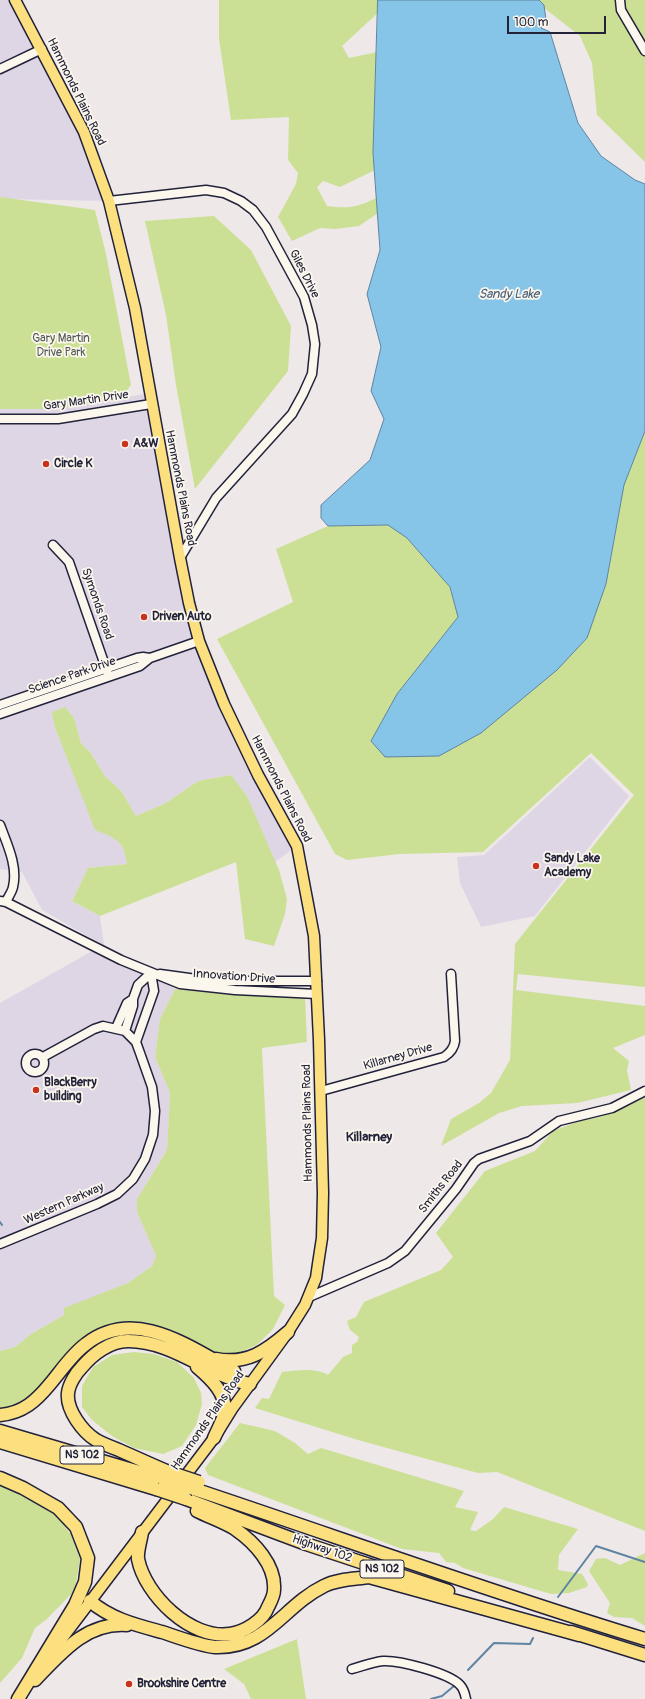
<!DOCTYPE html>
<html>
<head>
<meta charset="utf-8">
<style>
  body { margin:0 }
  #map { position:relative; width:645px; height:1699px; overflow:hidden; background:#eee8e9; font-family:Pangolin,sans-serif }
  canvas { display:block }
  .scale { position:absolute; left:507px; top:16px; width:99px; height:18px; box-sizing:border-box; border:2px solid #22223b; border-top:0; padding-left:5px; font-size:12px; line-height:14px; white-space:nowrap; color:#22223b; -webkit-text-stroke:3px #fbf7ec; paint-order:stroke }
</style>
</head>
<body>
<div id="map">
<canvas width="645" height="1699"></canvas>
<div class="scale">100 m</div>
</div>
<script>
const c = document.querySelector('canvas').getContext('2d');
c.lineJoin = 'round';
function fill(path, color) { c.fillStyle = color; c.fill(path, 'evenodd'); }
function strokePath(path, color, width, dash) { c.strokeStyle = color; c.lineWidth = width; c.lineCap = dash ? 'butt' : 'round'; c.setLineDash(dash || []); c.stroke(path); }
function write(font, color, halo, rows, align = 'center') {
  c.font = font + ' Pangolin,sans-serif'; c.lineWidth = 3.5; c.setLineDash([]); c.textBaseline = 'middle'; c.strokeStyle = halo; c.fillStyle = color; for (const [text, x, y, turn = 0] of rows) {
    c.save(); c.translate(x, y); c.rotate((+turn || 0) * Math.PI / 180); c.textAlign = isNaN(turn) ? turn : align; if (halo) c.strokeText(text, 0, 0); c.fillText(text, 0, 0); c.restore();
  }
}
const built = new Path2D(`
  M0,0H15L42,49L109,201L0,199Z
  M149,393L199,641L297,846L275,862L263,834L231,775L198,781L166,803L136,816L122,792L105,776L90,752L81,743L74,718L65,707L54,725L70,765L126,853L127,864L88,868L72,901L100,916L104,945L175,989L160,1019L155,1057L170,1093L167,1150L137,1199V1212L156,1256L152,1266L128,1283L101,1294L31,1334L15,1347L0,1351V1003L103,945L42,910L22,872L0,869V409H58Z
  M590,757L629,796L535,916L481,927L460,883L457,857L484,855Z`);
const green = new Path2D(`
  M219,0H382L381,10L342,46L349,58L382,51L377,169L340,187L323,181L317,187L327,206C350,209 358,207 378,197L381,211L359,226L335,229L320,228L292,241L278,217L296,184L298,173L288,160L289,117L231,120L219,39Z
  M534,0H645V162L597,115L592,63L580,36Z
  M0,197L95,210L106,254L131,385L122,397L58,409H0Z
  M214,216L251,250L291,326L288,371L195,489L176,385L166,315L145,221Z
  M645,431V987L518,974L516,990L645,1006V1035L613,1048L629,1061L627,1070L631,1090L577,1103L522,1106L499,1113L441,1146L451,1119L479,1103L491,1093L510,1060L515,944L634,795L591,753L483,852L400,854L347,860L335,854L217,639L293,602L276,549L328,526L388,525L407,538L450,587L458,617L397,694L606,584L624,485Z
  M65,707L74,718L81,743L90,752L105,776L122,792L136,816L166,803L198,781L231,775L247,796L279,870L287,899L285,914L274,946L245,939L236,862L100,916L72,901L88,868L127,864C124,840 115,838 95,830L54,725L52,712Z
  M175,989L233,995L305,996L307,1042L262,1048L274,1296L285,1305L273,1329L257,1345L233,1355L205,1350L179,1336L160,1327L131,1322L111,1326L90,1335L66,1353L46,1380L23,1405L0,1410V1351L15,1347L31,1334L64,1315V1308L128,1283L152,1266L156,1256L137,1212V1199L167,1150L170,1093L155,1057L160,1019Z
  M645,1097V1531L497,1472L478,1473L358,1440L255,1408L262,1398L269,1399L282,1372C297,1371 314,1367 328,1375L343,1357L352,1353V1345L357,1342L359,1337L350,1330L347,1321L356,1317L364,1302L441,1270L453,1257L436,1233L485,1171L535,1151L553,1131L579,1121L600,1117L624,1108Z
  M134,1352L154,1354L177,1362L194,1378L201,1393L202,1404L196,1425L182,1446L163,1454L134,1448L112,1436L92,1420L82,1407V1386L93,1367L112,1355Z
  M240,1423L275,1431L295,1443L308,1454L321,1448L464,1491L455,1507L478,1512L470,1530L476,1531L493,1519L504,1507L578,1529L559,1555L558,1570L582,1574L588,1584L587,1587L569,1593L551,1594L463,1568L455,1563L446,1562L439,1553L402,1549L208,1475L205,1468Z
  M0,1486L26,1497L56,1514L71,1535L80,1559L75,1590L47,1619L35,1628L22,1658L0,1683Z
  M645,1553V1626L632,1618L614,1617L607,1613L610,1603L589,1571L596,1559L605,1558L620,1565Z
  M297,1639L306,1699H251L244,1684L224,1669Z`);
const water = new Path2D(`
  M378,0H539L544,5L546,20L541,28L550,32L578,123L601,156L635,180L645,184V431L624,485L606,584L587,638L557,670L481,733L439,756L385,757L371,741L397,694L458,617L450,587L407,538L388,525L328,526L321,518V505L370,460L384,419L371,391L381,347L367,294L380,250L373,153Z`);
const stream = new Path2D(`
  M0,1222L2,1225
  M558,1597L596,1546L645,1562
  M468,1670L494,1643L530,1644L533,1638
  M431,1699L442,1696L454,1686`);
const minor = new Path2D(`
  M620,0L621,10L645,51
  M0,69L42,49
  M109,201L206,190L224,193L241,201L253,210L266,227L304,297L312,325L315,344L312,374L303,394L292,414L216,498L180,558
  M0,419H58L151,404
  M53,545L69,562L108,674
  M0,705L137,658L143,657L150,658
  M0,714L140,666L150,658L199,641
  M0,825C7,844 18,866 13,887C12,892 8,897 6,902
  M0,901L6,902L121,960L180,984L235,990L317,994
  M160,974L211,981H317
  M116,1028L127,1003L133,999
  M125,1031L133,1006V999L138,985L151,973
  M136,1042L154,991L151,973
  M26 1063a9 9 0 1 1 18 0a9 9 0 1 1-18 0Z
  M321,1091L444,1057C450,1053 454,1049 455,1041L451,974
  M0,1244L97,1204L117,1194L133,1179L145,1159L153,1135L155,1111L152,1087L140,1053L136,1042L125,1031L103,1026L94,1029L43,1057
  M309,1297L388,1263L405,1251L456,1189L474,1163L479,1159L530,1141L559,1121L612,1108L645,1091
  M352,1669C363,1666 373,1662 383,1661C399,1660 449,1673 460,1685C464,1689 465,1694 466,1699`);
const major = new Path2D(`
  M15,0L84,132L109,201L135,308L180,558L189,603L199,641L224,704L258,775L297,846L314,936L319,1040L323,1193L322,1238L318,1264L316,1278L305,1305L288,1332L232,1409L214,1438L52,1652`);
const highway = new Path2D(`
  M216,1359C247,1365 266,1351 288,1332
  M197,1367C210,1378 229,1395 224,1415C222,1422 217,1431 214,1438
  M0,1415C23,1413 36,1401 50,1384C61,1371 72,1354 86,1344C135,1306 189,1347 234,1371
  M0,1431L163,1479
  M0,1442L156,1489
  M169,1472C152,1465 135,1457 119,1450C111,1447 103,1444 96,1440C83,1432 66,1410 68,1393C69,1384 76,1373 82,1367C93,1354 110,1341 128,1341C174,1341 208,1376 250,1384
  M0,1478L23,1488L58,1508L76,1527L88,1558L85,1582L75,1605L18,1699
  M194,1489C344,1539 493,1593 645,1639
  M186,1499L306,1544L448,1591
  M142,1532C141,1540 137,1551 138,1559C145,1595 191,1640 230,1634C244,1632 263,1621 268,1607C270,1603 274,1596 274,1590C276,1565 254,1542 235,1529C224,1522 209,1517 197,1511
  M90,1601C111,1619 136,1625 162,1632C177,1637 201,1646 215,1647C267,1649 283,1606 324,1586C337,1579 355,1579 369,1577L579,1635
  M571,1632L645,1655
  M35,1680C61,1653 86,1622 127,1625`);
const highwayBridge = new Path2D(`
  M169,1472L199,1482
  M163,1479L194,1489
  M156,1489L186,1499`);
const markers = [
  [125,444,4,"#c8321e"],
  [46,464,4,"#c8321e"],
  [144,617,4,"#c8321e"],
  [536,866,4,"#c8321e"],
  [36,1090,4,"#c8321e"],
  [129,1684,4,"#c8321e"]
];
const shields = [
  [82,1455,44],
  [382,1569,44]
];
const shieldNames = [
  ["NS 102",82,1455],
  ["NS 102",382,1569]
];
const streetNames = [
  ["Hammonds Plains Road",76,92,64],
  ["Giles Drive",304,274,63],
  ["Gary Martin Drive",86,401,-8],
  ["Hammonds Plains Road",180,488,79],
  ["Symonds Road",97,604,71],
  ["Science Park Drive",72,676,-19],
  ["Hammonds Plains Road",281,789,63],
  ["Innovation Drive",234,977,4],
  ["Killarney Drive",398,1057,-16],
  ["Hammonds Plains Road",308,1123,-91],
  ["Smiths Road",441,1187,-52],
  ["Western Parkway",64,1204,-24],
  ["Hammonds Plains Road",208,1421,-55],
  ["Highway 102",322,1549,19]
];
const parkNames = [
  ["Gary Martin",61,339],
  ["Drive Park",61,353]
];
const poiNames = [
  ["A&W",133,444],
  ["Circle K",54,464],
  ["Driven Auto",152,617],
  ["Sandy Lake",544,859],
  ["Academy",544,873],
  ["BlackBerry",44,1083],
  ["building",44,1097],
  ["Brookshire Centre",137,1684]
];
const waterNames = [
  ["Sandy Lake",509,295]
];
const neighbourhoodNames = [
  ["Killarney",369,1138]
];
fill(built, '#dfd6e5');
fill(green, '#cce095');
fill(water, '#86c5e7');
strokePath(water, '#5e84a2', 1);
strokePath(stream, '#5e84a2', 2);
strokePath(minor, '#22223b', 11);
strokePath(major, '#22223b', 13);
strokePath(highway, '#22223b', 15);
strokePath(minor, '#fbf7ec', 8);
strokePath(major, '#fce080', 10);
strokePath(highway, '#fce080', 12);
strokePath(highwayBridge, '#22223b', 15, []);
strokePath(highwayBridge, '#fce080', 12);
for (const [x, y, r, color] of markers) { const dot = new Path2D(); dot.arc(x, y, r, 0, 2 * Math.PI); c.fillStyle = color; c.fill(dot); strokePath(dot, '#fbf7ec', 1.5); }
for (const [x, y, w] of shields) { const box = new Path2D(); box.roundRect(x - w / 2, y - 9, w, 18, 3); c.fillStyle = '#fbf7ec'; c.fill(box); strokePath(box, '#22223b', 1); }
write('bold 11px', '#22223b', null, shieldNames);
write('12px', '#22223b', '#fbf7ec', streetNames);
write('12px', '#555b56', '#fbf7ec', parkNames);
write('bold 12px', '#22223b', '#fbf7ec', poiNames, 'left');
write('italic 13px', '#455b77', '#fbf7ec', waterNames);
write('bold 13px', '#22223b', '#fbf7ec', neighbourhoodNames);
</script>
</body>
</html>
